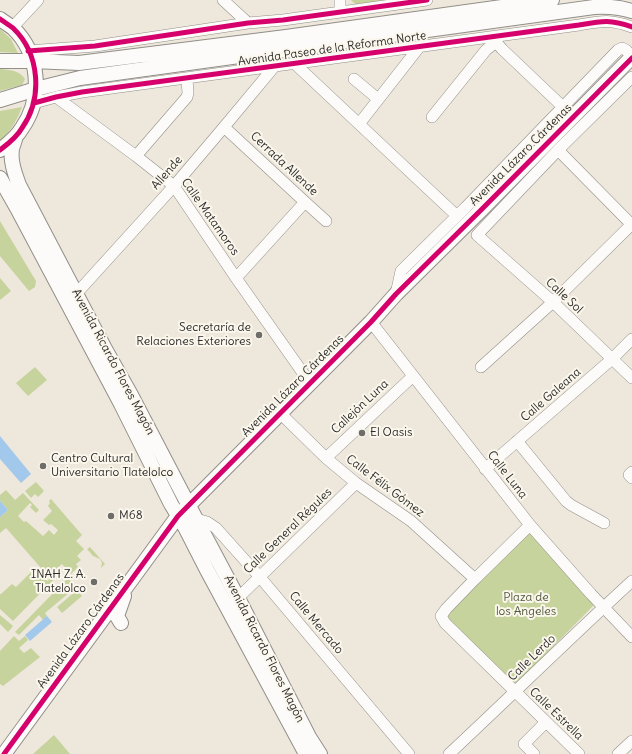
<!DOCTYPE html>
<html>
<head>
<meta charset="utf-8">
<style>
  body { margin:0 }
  canvas { display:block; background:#eee7db }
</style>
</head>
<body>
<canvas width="632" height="754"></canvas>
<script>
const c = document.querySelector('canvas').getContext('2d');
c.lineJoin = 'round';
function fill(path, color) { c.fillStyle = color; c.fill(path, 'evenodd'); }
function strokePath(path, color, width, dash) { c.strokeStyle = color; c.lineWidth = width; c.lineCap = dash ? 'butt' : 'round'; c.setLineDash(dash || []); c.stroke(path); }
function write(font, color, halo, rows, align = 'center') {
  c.font = font + ' Delius,sans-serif'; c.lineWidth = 4; c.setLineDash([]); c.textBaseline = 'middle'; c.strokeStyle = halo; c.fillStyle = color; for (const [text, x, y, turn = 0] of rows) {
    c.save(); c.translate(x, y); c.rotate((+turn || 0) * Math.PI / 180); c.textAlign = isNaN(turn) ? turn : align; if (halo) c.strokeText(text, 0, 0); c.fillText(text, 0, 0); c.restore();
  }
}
const green = new Path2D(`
  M351,0H399L358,5L355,4Z
  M0,29L11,39L18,53L0,52Z
  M0,69C10,70 19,70 25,79L22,85L0,91Z
  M22,107C17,120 11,131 0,141V111Z
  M0,221L36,281L35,287L29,291L0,256Z
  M0,278L11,291L0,300Z
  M35,367L47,380L28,396L16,383Z
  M36,482L44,491L38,497L35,494L31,498L25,491Z
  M6,490L15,500L23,493L39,510L36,513L30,507L32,505L30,503L18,516L24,522L26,521L43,536L49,530L54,535L58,530L51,524L49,525L43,520L52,511L48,506L50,503L49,501L51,499L82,535L76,541L84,549L77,556L81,560L76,564L78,567L71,574L62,564L48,576L6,528L0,533V517L8,510L0,501V495Z
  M529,532L594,605L515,685L445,617Z
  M90,547L105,564L101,568L102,563L100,559L93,556L87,549Z
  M36,568L47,581L61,570L62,571L13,621L0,609V594H1L12,584L16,587L32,571Z
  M68,578L76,587L45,613L47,616L43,620L39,615L19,635L15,632Z
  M77,590L82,596L62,613L57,607Z
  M0,615L13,626L8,632L0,624Z
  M14,636L19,641L25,636L28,640L19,648L24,653L31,648L40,657L3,686L0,684V651Z
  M54,735L70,754H33Z`);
const water = new Path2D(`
  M0,436L31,474L21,483L0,459Z
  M0,501L8,510L0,517Z
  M47,616L52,622L30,641L25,635Z`);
const minor = new Path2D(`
  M223,0L248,23
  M340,12V0
  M12,28L38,0
  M497,36L496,42L502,49L563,107
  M28,51L95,46L248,23L283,20L427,0
  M294,63L457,216
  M632,77L558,150L477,235L553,302L632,378
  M354,79L378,99
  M56,97L136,156L174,186L236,278L310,383
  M34,103L56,97L82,92L579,25C602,21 610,19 632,27
  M432,117L486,50L496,42
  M359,124L420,46
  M224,127L305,202L326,221
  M558,150L632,225
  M136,156L187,97L188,93L187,79
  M236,278L305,202
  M76,294L174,186L224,127L274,67
  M396,294L401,271L466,207L618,50L622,48L626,50L632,56
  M371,322L530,525L591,594L632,637
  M481,367L553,302L632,224
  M280,413L326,458L356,483L411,521L475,579
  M517,441L566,501L571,505L604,523
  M326,458L413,376
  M485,469L612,359L632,339
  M632,472L629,475L632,478
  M196,519L207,522L216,528L259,576L409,754
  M530,525L475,579L446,609L441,616L445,623L579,754
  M238,598L356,483
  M449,754C510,697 570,638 632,581
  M534,754L524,744L546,722
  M618,754L632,741`);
const major = new Path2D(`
  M0,19C4,22 9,25 13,28C40,54 43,98 22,128C17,137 8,144 0,150
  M0,61H32L79,63L286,37L552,0
  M0,100L36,89L80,78L594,7C607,6 619,7 632,11
  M16,136C15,140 13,145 12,149C10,161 15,174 19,185L105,349L131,395L189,506L238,598L309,737L320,754
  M0,178L17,208L121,404L171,504L186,529L207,570L306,754
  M121,623L118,618L117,616L124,596
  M4,754L129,583L178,516L371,322L396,294L482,209L630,59`);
const cycleway = new Path2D(`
  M0,19C4,22 9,25 13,28C40,54 43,98 22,128C17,137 8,144 0,150
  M28,51L95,46L248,23L283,20L427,0
  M34,103L56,97L82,92L579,25C602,21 610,19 632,27
  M4,754L129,583L178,516L371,322L396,294L482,209L632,58`);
const markers = [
  [259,335,4,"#6f6d69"],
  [362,433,4,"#6f6d69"],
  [43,466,4,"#6f6d69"],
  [111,516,4,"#6f6d69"],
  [94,582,4,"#6f6d69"]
];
const streetNames = [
  ["Avenida Paseo de la Reforma Norte",332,49,-8],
  ["Avenida Lázaro Cárdenas",521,155,-45],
  ["Cerrada Allende",284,164,43],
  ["Allende",167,173,-49],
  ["Calle Matamoros",210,217,55],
  ["Calle Sol",564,296,43],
  ["Avenida Ricardo Flores Magón",113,362,62],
  ["Avenida Lázaro Cárdenas",293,386,-45],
  ["Calle Galeana",551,395,-41],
  ["Callejón Luna",360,407,-43],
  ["Calle Luna",507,475,52],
  ["Calle Félix Gómez",385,486,37],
  ["Calle General Régules",288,531,-44],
  ["Calle Mercado",316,623,50],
  ["Avenida Lázaro Cárdenas",81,631,-54],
  ["Avenida Ricardo Flores Magón",264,649,63],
  ["Calle Lerdo",532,658,-44],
  ["Calle Estrella",556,714,44]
];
const poiNames = [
  ["Secretaría de",251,328,"right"],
  ["Relaciones Exteriores",251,342,"right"],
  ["El Oasis",370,433],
  ["Centro Cultural",51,459],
  ["Universitario Tlatelolco",51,473],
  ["M68",119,516],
  ["INAH Z. A.",86,575,"right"],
  ["Tlatelolco",86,589,"right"]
];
const parkNames = [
  ["Plaza de",526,598],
  ["los Angeles",526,612]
];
fill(green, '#c7d39c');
fill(water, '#a2c9ec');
strokePath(minor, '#928f89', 12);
strokePath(major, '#928f89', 16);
strokePath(minor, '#fcfbfa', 11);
strokePath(major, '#fcfbfa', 14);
strokePath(cycleway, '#d6006c', 5);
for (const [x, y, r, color] of markers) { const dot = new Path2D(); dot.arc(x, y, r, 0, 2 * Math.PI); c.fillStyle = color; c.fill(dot); strokePath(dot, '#fbf7ec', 1.5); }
write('12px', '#2b2b2b', '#fbf7ec', streetNames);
write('12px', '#2b2b2b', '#fbf7ec', poiNames, 'left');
write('12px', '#50583d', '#fbf7ec', parkNames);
</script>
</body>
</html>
